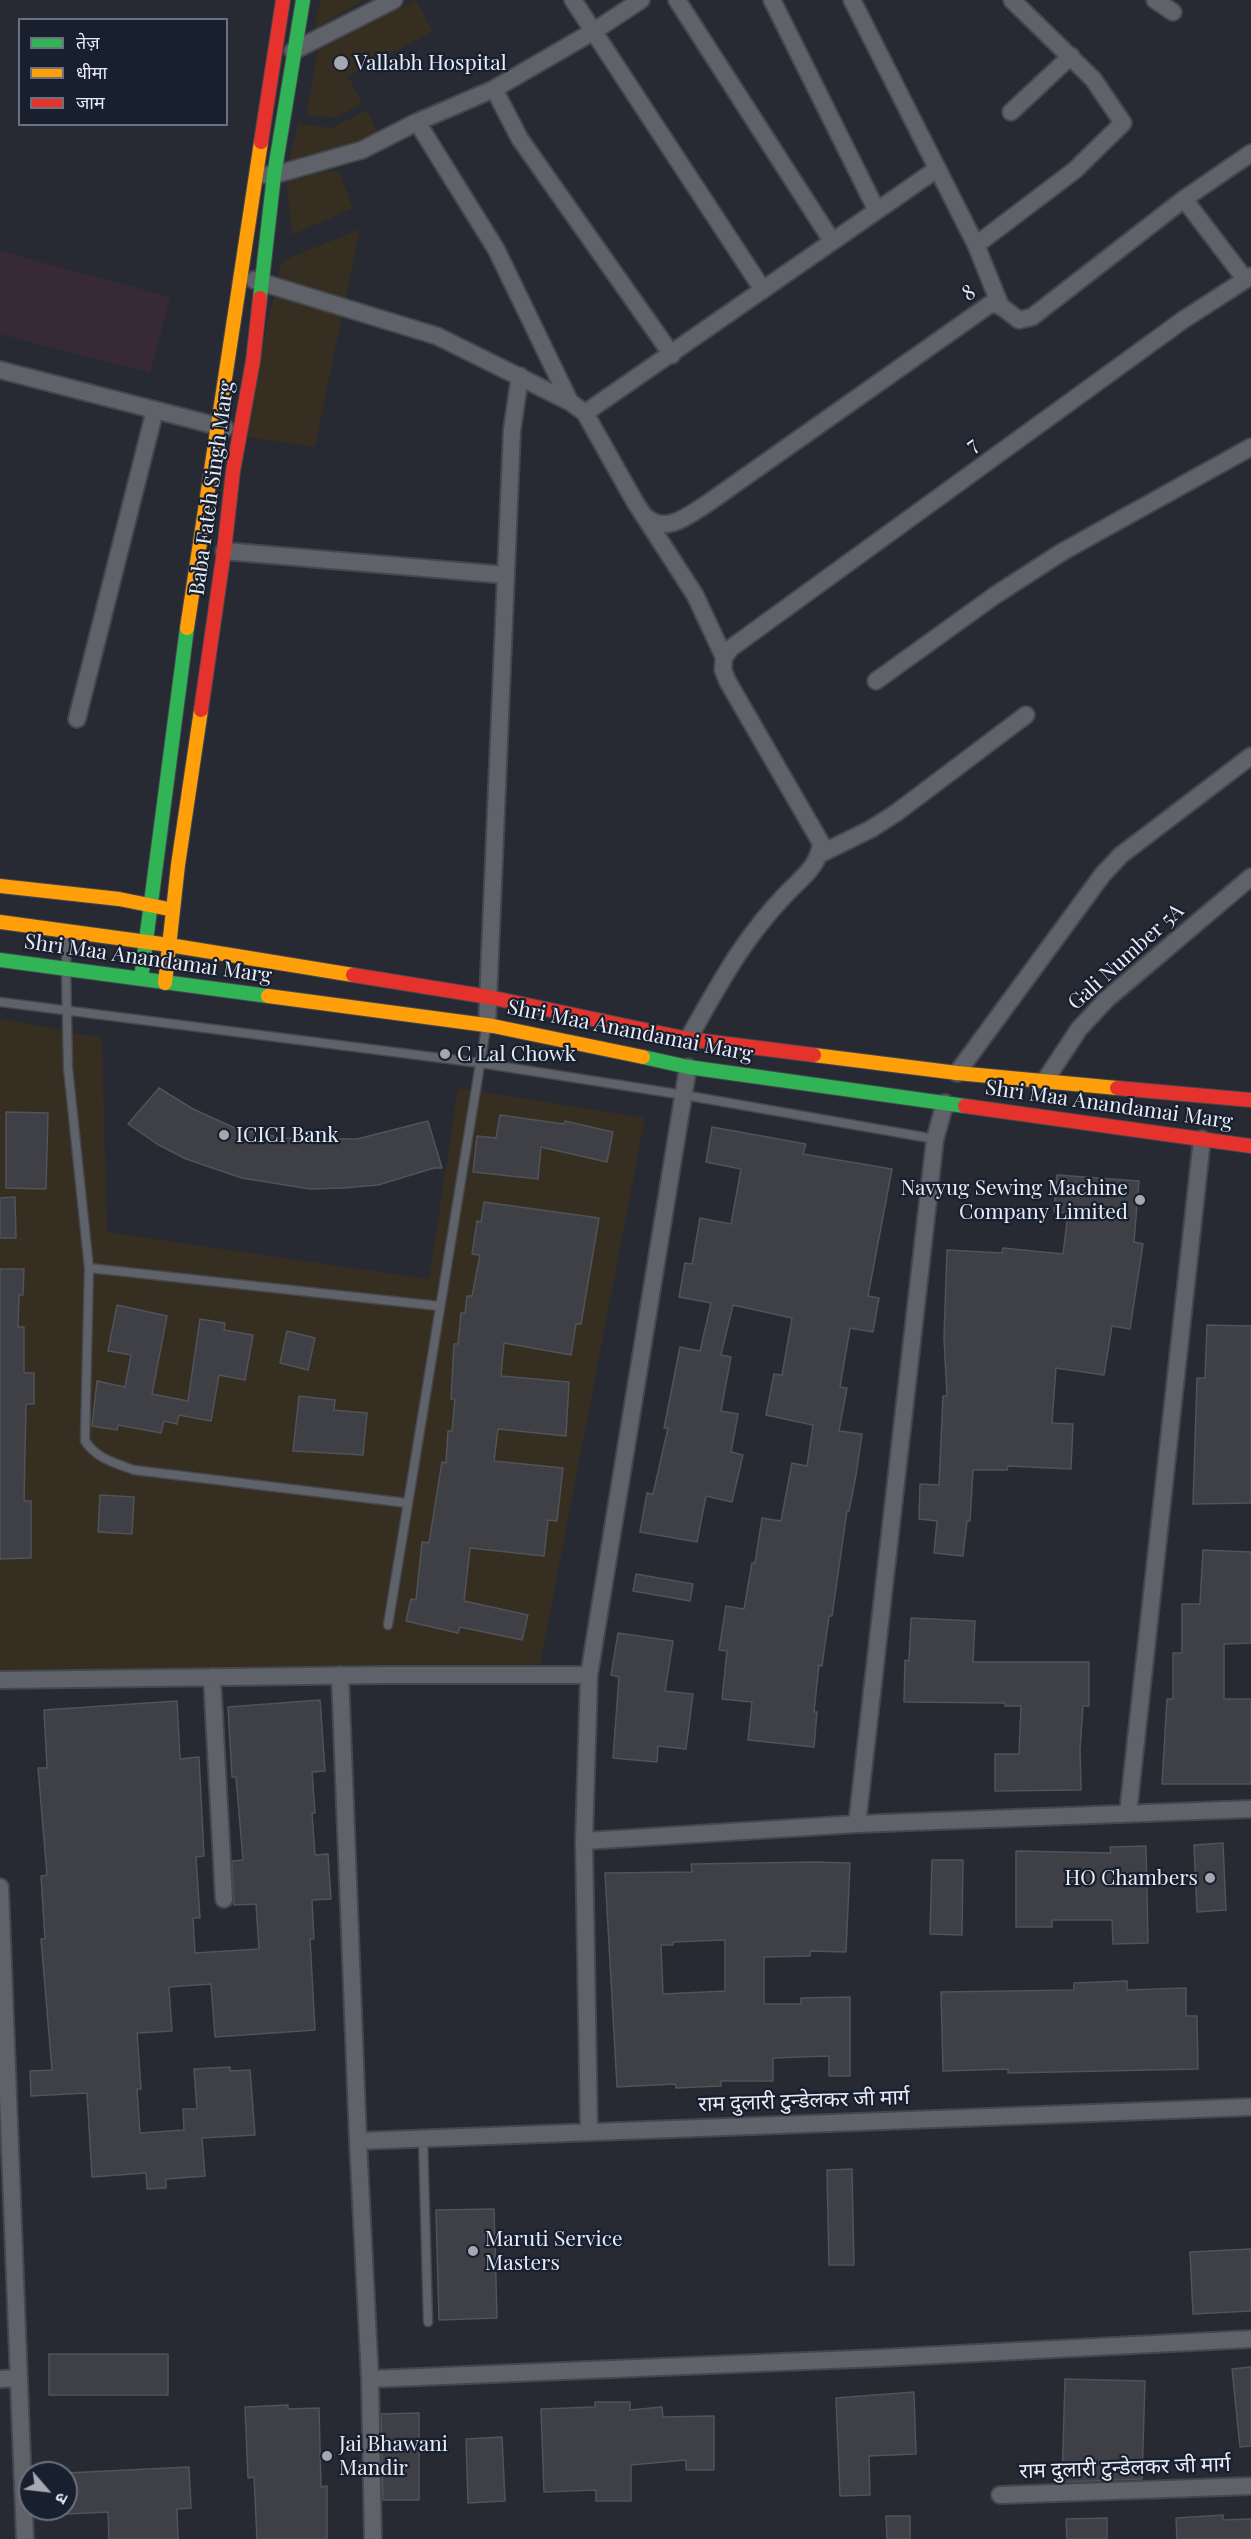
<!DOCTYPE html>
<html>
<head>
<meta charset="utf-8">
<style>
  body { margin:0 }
  #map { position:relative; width:1251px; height:2539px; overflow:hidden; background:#272a33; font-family:"Playfair Display","Noto Sans Devanagari",serif }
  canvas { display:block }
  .legend { position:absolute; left:18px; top:18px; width:210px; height:108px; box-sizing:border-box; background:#181f2e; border:2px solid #6b717e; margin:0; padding:8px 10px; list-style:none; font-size:18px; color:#e7ecf6 }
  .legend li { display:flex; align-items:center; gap:12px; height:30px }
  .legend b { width:30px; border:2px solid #6b717e }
  .north { position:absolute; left:18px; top:2461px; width:60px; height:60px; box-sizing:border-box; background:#181f2e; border:2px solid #6b717e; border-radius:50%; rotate:118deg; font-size:16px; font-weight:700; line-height:24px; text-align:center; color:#e7ecf6 }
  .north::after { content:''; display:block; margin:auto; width:21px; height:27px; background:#a4a8b2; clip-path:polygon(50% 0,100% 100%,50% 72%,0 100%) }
</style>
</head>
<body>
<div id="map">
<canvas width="1251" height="2539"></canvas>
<ul class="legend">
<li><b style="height:8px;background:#30b455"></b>तेज़</li>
<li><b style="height:8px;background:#ff9f0a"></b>धीमा</li>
<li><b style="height:8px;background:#e5322d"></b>जाम</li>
</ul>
<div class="north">उ</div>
</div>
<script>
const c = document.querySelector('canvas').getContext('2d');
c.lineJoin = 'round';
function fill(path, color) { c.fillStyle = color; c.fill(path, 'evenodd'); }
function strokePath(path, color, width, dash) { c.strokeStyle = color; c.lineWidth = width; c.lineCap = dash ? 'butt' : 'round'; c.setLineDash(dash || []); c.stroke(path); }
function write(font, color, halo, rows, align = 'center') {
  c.font = font + ' "Playfair Display","Noto Sans Devanagari",serif'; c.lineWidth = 4.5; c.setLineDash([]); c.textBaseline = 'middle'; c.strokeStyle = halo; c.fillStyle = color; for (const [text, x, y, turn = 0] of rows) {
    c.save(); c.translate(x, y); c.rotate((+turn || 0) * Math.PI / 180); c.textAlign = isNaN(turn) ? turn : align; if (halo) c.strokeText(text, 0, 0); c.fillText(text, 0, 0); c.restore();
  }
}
const commercial = new Path2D(`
  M321,0H363L314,30Z
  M416,0L433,31L348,76L362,104L334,118L306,115L318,50Z
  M367,110L381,140L286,172L298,124L332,128Z
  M338,170L353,208L292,235L286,178Z
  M360,229L315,447L241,436L282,261Z
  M0,1018L102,1038L107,1232L429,1279L458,1088L645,1118L539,1670L0,1675Z`);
const education = new Path2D(`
  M0,251L170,297L150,373L0,334Z`);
const building = new Path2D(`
  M159,1088L193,1109L237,1129L284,1138L357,1139L428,1121L442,1168H434L378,1185L344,1188L310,1189L242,1178L186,1159L157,1144L128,1124Z
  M6,1112L48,1113L46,1189L6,1188Z
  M500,1115L564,1124L565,1121L613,1132L607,1162L541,1147L538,1179L473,1172L477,1136L496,1138Z
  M712,1127L806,1144L803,1154L892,1169L868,1296L879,1298L873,1332L850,1328L840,1387L847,1388L839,1431L862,1434L856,1475L849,1511H847L832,1616H829L822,1666L819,1665L814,1712H817L814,1747L748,1740L752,1702L722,1699L727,1651L719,1650L726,1606L744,1609L752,1563H755L762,1518L781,1521L792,1463L807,1466L813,1425L766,1415L774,1374L782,1375L792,1318L733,1305L721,1355L731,1357L721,1411L738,1414L731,1452L743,1455L732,1502L706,1496L697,1542L640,1532L647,1493L653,1494L668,1428H664L680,1347L700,1351L711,1303L679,1297L685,1263L692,1264L700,1218L731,1224L741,1169L706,1162Z
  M1057,1175L1139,1181L1134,1242L1143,1244L1130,1329L1112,1326L1104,1375L1056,1368L1052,1423L1073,1424L1071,1469L1008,1466L1007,1470H973L970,1521H967L963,1556L934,1553L937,1521L919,1519L920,1484L939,1485L943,1396H947L944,1338L947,1250L1002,1253L1003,1248L1063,1254L1068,1213L1054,1212Z
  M15,1197L16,1238H0V1198Z
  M484,1202L599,1218L581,1324H576L571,1355L504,1343L501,1376L569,1382L566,1436L498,1429L494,1461L563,1468L557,1521L548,1520L544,1556L470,1548L464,1601L528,1615L522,1640L460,1627L458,1633L406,1621L411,1599L416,1600L422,1542L429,1543L442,1462L446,1463L448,1431H452L455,1399H451L454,1344H458L461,1313H465L467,1296H472L480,1255L472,1254L477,1221L481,1222Z
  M0,1269H24L23,1295H19L18,1327H24V1373H34V1404H26L24,1501H31V1558L0,1559Z
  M117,1305L167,1316L152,1394L188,1401L200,1319L225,1323L224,1330L253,1335L245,1380L219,1375L211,1421L179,1415L177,1424L164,1421L161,1433L118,1425L117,1430L92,1426L97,1381L125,1387L131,1355L108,1351Z
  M1207,1325L1251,1326V1503L1193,1504L1197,1378H1205Z
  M287,1331L315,1338L308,1370L280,1363Z
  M299,1396L335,1400L334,1410L367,1413L363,1455L293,1451Z
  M100,1495L134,1497L132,1534L98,1532Z
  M1203,1550L1251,1552V1643L1224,1644V1699H1251V1784H1162L1167,1699H1173V1653H1182V1604H1200Z
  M636,1574L693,1584L690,1601L633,1591Z
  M911,1618L975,1621L973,1662H1089V1706H1083L1080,1749L1081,1790L995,1791V1754H1019L1021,1706H1005V1703L904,1702L905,1660L909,1661Z
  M618,1633L673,1641L665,1691L693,1694L686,1749L658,1746L657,1762L613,1758L619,1677L611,1675Z
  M320,1700L325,1771L312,1772L315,1813H312L315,1855L328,1854L331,1899L312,1900L314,1939H310L315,2030L215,2037L211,1984L169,1987L172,2031L137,2033L141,2089H137L140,2133L184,2130L183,2109H197L194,2069L230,2067V2071L250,2070L255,2135L202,2138L205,2176L166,2179V2188L147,2189L146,2173L92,2177L87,2093L31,2096L30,2071L52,2070L41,1939H45L41,1876L47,1875L38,1768H47L44,1710L177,1701L180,1759L199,1757L204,1856L196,1857L200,1918H193L195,1953L259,1949L256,1904L234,1905L232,1861L243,1860L236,1777H232L228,1707Z
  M1223,1843L1226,1910L1197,1912L1194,1845Z
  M1146,1846L1148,1943L1113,1944L1112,1920H1052V1927H1016V1851L1111,1853L1110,1847Z
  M932,1860H963L962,1935L930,1934Z
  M816,1862L850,1863L846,1952L810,1951V1956L764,1957V2004H801V1998L850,1997V2076H829V2056L773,2058V2081H721V2086L676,2088L675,2084L617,2087L605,1873L692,1872L691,1864ZM725,1940V1991L663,1994L661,1945H673V1942Z
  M1127,1981V1990L1186,1988V2016H1197L1198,2069L1008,2073V2069L943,2071L941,1992L1074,1990V1983Z
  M852,2169L854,2265H829L827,2170Z
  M494,2209L497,2318L439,2320L436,2210Z
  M1251,2249V2311L1193,2314L1190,2252Z
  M49,2354H168V2395H49Z
  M1251,2367V2446L1240,2447L1232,2369Z
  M1065,2379L1145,2381L1142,2479L1062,2482Z
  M914,2392L916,2454L869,2456L870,2495L840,2496L836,2398Z
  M595,2402H630V2410L662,2407L663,2417L714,2416V2470H686V2460L631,2465V2501H596V2490L544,2492L541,2409L595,2407Z
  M288,2405V2409L319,2408L321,2487L327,2486V2539H257L254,2477L248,2478L245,2407Z
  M419,2413V2500H383L381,2414Z
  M502,2437L505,2501L468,2503L466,2439Z
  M189,2467L191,2508L177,2509L178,2539H109L108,2512L66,2514V2473Z
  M1223,2515V2520L1251,2519V2539H1177L1176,2518Z
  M886,2516H910V2539H887Z
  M1107,2518V2539H1067L1066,2519Z`);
const lane = new Path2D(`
  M67,934L66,968L68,1068L89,1268L85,1441C97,1459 115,1463 134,1470L407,1503
  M0,1002L480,1063L684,1095L935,1139
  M89,1268L439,1306
  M388,1625L486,1028
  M423,2138L428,2322`);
const street = new Path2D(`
  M573,0L763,290
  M677,0L832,241
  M772,0L876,209
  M852,0L976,245L1001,307
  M1155,0L1173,12
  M293,51L394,0
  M494,89L520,139L672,355
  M1011,112L1071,56
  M417,122L496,249L570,402
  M266,175H274L362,150L417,122L494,89L594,31L641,0
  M1184,199L1245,279
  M976,245L1075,170L1123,123L1093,79L1012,0
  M254,280L437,336L570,402L585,413L635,502L695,595L724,657L723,670L728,682L821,843C819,865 804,876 789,891C743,938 720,983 688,1039
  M0,370L225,428
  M585,413L937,169
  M646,517C666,535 689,515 708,503L989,305L998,304L1019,320L1032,317L1184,199L1251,153
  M224,551L506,575
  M724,657L731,648L1183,320L1251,276
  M876,681L994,596L1062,552L1251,447
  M77,719L155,410
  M820,854L871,829L896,813L1026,715
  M487,1025L512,430L520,376
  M957,1073L1103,874L1121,855L1251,756
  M1044,1082L1079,1029L1107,999L1251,877
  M340,1675L358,2141L370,2379L373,2539
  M212,1677L224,1899
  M0,1680L383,1675H589
  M1128,1813L1202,1139
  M857,1824L935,1139L945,1103
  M584,1841L857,1824L1251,1809
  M0,1887L25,2539
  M589,2132L584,1841L589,1675L688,1067
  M358,2141L1251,2107
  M0,2379L19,2378
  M370,2379L880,2358L1251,2339
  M1000,2495L1251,2486`);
const fast = new Path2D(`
  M260,298L274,175L303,0
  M0,960L268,996
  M141,979L187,628
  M643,1057L688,1067L965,1106`);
const slow = new Path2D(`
  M187,628L261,142
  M0,886L119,899L164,908
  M0,922L169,945L353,975
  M165,983L178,865L201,710
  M268,996L493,1026L643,1057
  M814,1055L957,1073L1117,1088`);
const jam = new Path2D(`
  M261,142L283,0
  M201,710L224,551L233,471L253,361L260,298
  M353,975L489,997L688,1039L814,1055
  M1117,1088L1251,1100
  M965,1106L1251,1146`);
const markers = [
  [341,63,8,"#a4a8b2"],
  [445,1054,6,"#a4a8b2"],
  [224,1135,6,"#a4a8b2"],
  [1140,1200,6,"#a4a8b2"],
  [1210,1878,6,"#a4a8b2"],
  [473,2251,6,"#a4a8b2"],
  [327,2456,6,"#a4a8b2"]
];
const poiNames = [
  ["Vallabh Hospital",354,63],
  ["C Lal Chowk",457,1054],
  ["ICICI Bank",236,1135],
  ["Navyug Sewing Machine",1128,1188,"right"],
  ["Company Limited",1128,1212,"right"],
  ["HO Chambers",1198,1878,"right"],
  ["Maruti Service",485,2239],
  ["Masters",485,2263],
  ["Jai Bhawani",339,2444],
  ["Mandir",339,2468]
];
const streetNames = [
  ["8",969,293,-32],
  ["7",972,445,-36],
  ["Baba Fateh Singh Marg",212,488,-82],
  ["Gali Number 5A",1126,957,-42],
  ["Shri Maa Anandamai Marg",148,959,8],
  ["Shri Maa Anandamai Marg",630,1031,11],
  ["Shri Maa Anandamai Marg",1109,1105,8],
  ["राम दुलारी टुन्डेलकर जी मार्ग",804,2101,-2],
  ["राम दुलारी टुन्डेलकर जी मार्ग",1125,2468,-2]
];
fill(commercial, '#352e21');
fill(education, '#382a35');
fill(building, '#3f3f46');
strokePath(building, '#525259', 1.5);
strokePath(lane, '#44474e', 11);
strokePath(street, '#44474e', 20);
strokePath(fast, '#44474e', 16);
strokePath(slow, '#44474e', 16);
strokePath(jam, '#44474e', 16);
strokePath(lane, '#5f6269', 8);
strokePath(street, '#5f6269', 16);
strokePath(fast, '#30b455', 14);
strokePath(slow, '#ff9f0a', 14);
strokePath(jam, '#e5322d', 14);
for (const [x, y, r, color] of markers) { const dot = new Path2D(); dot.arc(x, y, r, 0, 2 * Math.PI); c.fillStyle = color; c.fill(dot); strokePath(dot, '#181f2e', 2); }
write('21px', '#e7ecf6', '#181f2e', poiNames, 'left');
write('21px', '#e7ecf6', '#181f2e', streetNames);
</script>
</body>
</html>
